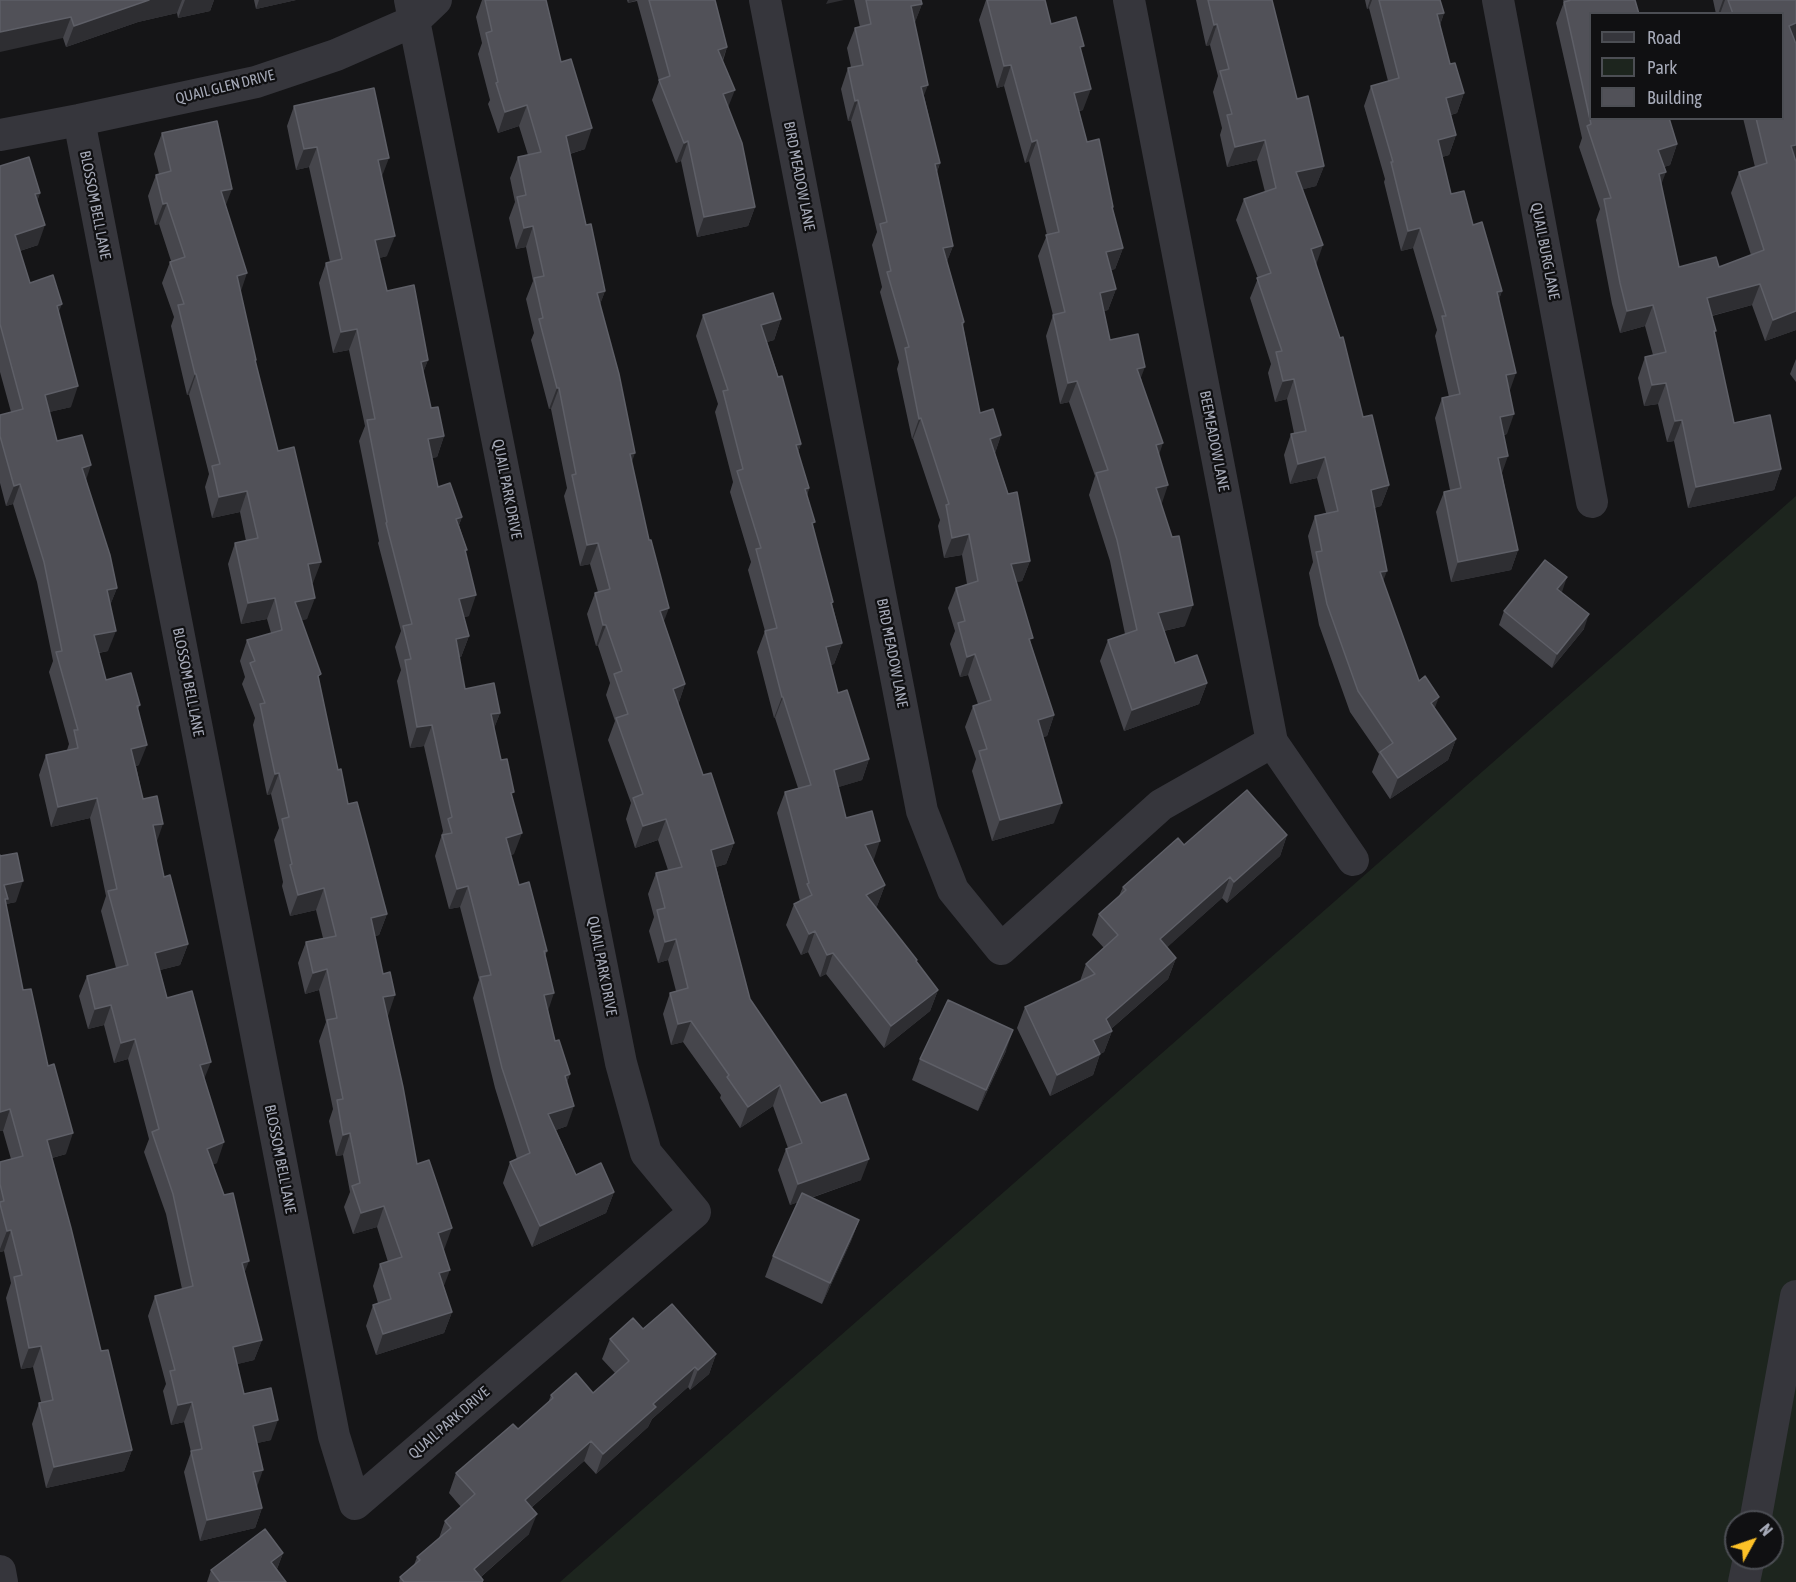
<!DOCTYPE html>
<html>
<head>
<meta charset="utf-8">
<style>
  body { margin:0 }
  #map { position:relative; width:1796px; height:1582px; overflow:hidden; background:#151517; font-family:"Asap Condensed",sans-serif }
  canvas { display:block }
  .legend { position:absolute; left:1589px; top:12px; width:195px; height:108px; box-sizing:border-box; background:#101012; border:2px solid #4c4e54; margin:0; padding:8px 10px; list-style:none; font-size:18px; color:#a6aab8 }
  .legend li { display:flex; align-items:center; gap:12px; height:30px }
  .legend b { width:30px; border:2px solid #4c4e54 }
  .north { position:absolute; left:1724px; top:1510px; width:60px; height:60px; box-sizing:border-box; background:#101012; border:2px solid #4c4e54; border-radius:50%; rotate:50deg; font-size:16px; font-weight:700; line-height:24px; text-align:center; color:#a6aab8 }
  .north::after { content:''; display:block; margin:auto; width:21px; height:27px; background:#fdc127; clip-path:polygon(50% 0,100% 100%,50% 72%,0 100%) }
</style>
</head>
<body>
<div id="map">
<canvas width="1796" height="1582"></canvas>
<ul class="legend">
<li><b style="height:8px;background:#36363c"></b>Road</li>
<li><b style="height:16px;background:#1d251e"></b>Park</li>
<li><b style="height:16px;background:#515158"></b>Building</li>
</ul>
<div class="north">N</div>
</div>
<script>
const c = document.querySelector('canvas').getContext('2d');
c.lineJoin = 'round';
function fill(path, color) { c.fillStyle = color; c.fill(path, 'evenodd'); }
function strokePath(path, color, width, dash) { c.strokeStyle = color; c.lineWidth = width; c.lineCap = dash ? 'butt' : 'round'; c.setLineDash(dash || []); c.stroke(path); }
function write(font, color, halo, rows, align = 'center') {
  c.font = font + ' "Asap Condensed",sans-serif'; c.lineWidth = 4.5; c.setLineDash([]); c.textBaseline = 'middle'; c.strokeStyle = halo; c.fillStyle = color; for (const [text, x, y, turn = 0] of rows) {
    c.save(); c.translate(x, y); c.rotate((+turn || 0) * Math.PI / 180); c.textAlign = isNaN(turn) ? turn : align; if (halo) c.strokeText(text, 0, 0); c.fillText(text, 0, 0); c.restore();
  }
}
const green = new Path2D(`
  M1796,496V1582H560ZM1736,1522H1772V1558H1736Z`);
const minor = new Path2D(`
  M765,0L922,811L953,890L1001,949L1161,805L1272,742
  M1129,0L1272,742L1353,860
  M1498,0L1592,502
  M79,120L334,1436L355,1504L695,1212L646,1153L621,1063L410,0
  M0,135L79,120L256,82L336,55L414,21L436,0
  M1755,1522L1796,1296
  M0,1571L2,1582
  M1744,1582L1749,1558`);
const wall = new Path2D(`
  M0,0H214L210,11L178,18L177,13L138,22L66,47L63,38Z
  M254,0H296L256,9Z
  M482,0H546L561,62L585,149L570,154L586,225L605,291L600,304L664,622L685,684L678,705L703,775L734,843L726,864L716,867L750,999L861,1180L811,1198L859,1220L851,1241L822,1304L765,1277L773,1256L798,1202L790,1205L778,1170L786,1149L788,1148L773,1106L740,1128L720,1098L721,1095L683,1042L671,1045L663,1014L670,993L676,991L668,960L658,963L649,931L654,917L648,894L656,873L668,870L658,840L635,848L626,819L631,803L608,740L615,721L606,695L610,683L598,646H596L587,614L595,593L598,592L590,564L580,566L564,496L567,488L551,409H549L531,340L534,333L526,299L533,281L526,247L516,249L509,218L515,202L510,178L518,157L528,155L519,126L498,133L488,104L490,100L478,54L482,43L476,17Z
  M627,0H715L727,47L723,61L728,108L755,207L748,226L697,237L681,161L676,163L652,100L659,81L637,1L628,3Z
  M854,0H921L922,4L914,24L924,96L940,163L937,172L953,246L947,261L964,322L963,326L980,413L1001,435L995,453L1030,561L1022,581L1016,582L1031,644L1054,715L1047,736L1043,737L1054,823L992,841L972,771L976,759L965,727L973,706L978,704L968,675L960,677L950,644L955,631L948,608L956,588L967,584L962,555L944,558L938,526L940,520L913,439H912L897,369L899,362L880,292L882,287L872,245L877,232L851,121H848L841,89L848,68L851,67L847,48L855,28L860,27Z
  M986,0H1045L1051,24L1082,53L1083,110L1079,111L1087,142L1113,207V210L1123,248L1115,269L1111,270L1116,289L1108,310L1104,311L1110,340L1141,378L1159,455L1161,504L1185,626L1164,631L1175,663L1207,683L1199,704L1124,731L1100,661L1108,640L1125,634L1110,561L1089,495L1095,476L1069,402L1060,404L1046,336L1053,315L1038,256L1047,235L1029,161L1025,163L1004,86L997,88L979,20Z
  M1196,0H1272L1297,99L1324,166L1316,186L1303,189L1316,265L1363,417L1389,485L1381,506L1374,508L1383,581L1419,681L1435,709L1456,739L1448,760L1390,799L1372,772L1379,754L1350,712L1319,625L1309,573L1313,562L1308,536L1315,516L1326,513L1317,478L1290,484L1284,455L1291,434L1294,433L1287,399L1275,402L1268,373L1271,364L1250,298L1258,278L1236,220L1244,199L1265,192L1257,160L1227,167L1220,135L1222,128L1213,92L1218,76L1210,45L1206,46Z
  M1365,0H1440L1444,13L1440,25L1450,64L1464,93L1457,113L1451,115L1456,135L1449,155L1442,157L1451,194L1473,225L1502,291L1499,299L1509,392L1507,434L1504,435L1502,474L1518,550L1511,570L1451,582L1436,512L1444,492L1450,490L1435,418L1442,398L1449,397L1435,336L1437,330L1413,248L1401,251L1384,182L1385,179L1364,106L1371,86L1388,81L1369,8L1367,9Z
  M1563,0H1635L1590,14L1677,144L1670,165L1664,167L1661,185L1679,267H1719L1751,255L1731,193L1739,172L1755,167L1743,118H1782V14H1716L1713,0H1796L1795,42L1796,330L1765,341L1752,305L1712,316L1714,334L1734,423L1781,469L1774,490L1688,508L1674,441L1667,442L1658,404L1644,406L1638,378L1645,357L1653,355L1645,326L1620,333L1612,304L1596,220L1600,209L1579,147L1582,138L1556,23L1564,2Z
  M294,106L382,177L387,256L379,258L387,291L428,360L423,372L431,408L444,436L437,457L431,458L438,487L462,517L459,525L467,550L465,553L469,616L464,617L469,636L461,657H459L465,689L500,713L494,728L501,760L512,799L514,854L510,855L519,885L547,951L545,956L548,1010L555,1041L570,1074L567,1082V1126L556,1130L576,1175L614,1192L606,1213L532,1247L503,1183L510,1162L517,1159L495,1088L473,998L479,980L460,907L449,909L435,856L443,831L424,746L410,748L397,681L401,670L395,647L401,631L378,543L379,541L359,441L365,426L349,350L333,353L319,283L326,263L330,262L309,167L296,170L287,126Z
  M162,133L226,206L240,292L255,363L313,583H312L307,619L301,620L319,680L338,770L348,804L387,914L379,935L375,936L387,1016L417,1164L444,1250H443L444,1287L452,1312L444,1333L376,1355L366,1326L373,1305L378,1303L373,1286L380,1264L388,1262L377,1227L353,1234L344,1207L350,1192L343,1155L336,1156L329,1121L333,1109L319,1041L326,1022L319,990L305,994L298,963L306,942L323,938L316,910L290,916L282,886L283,882L274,840L279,828L271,794L267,795L253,725L255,718L242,684L245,677L240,661L247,640L271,633L267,619L241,624L228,564L235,543L246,541L240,512L212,518L205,487L209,474L189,395H187L171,326L174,317L162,283L170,262L171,261L159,224L155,225L148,196L156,175L159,174L154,154Z
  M0,166L40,193L37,201L38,245L20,251L30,283L59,313L71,407L49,412L57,441L86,479L117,588L110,605L108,651L99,653L106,680L140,705L138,709L139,765L136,766L143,799L156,842L164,877L188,944L180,965L160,970L167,998L204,1080L217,1163L213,1164L244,1273L262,1340L254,1360L237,1364L244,1394L271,1440L257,1443V1487L262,1508L255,1528L200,1541L184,1472L191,1452L184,1422L171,1425L163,1391L166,1384L148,1316L155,1296L182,1289L166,1214L144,1152L149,1139L128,1059L114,1063L104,1025L88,1029L79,996L87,976L116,968L101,911L106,896L90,818L51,827L39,775L46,755L67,750L69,744L49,672L53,661L37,582L13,504L6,506L0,483V415L11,412L0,372Z
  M703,315L781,319L774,340L767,342L801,444L798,452L809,488L807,496L813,527L842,643L834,664L831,665L838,693L869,759L862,780L838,787L846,818L873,861L885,885L877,906L876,907L938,990L930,1011L884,1048L826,974L820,977L808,952L801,955L786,925L794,904L800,901L777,813L785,792L798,788L775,718H774L757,652L765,631L748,570L751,562L730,492L733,482L715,412L718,404L696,336Z
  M1796,359V382L1790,374Z
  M1561,592L1584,629L1552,668L1499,625L1504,611Z
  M1287,835L1280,856L1227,903L1222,898L1167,947L1176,958L1168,979L1111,1029L1112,1031L1104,1052L1100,1054L1093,1075L1050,1096L1017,1028L1025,1007L1080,981L1086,964L1104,948L1092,935L1099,914L1119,896L1123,887L1184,845Z
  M0,855L16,902L6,904L23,990L66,1154L52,1158L101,1351L132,1450L124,1471L46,1488L32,1424L39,1403L41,1402L33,1367L21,1369L6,1298L11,1283L4,1251L0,1252V1162L11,1159L3,1131H0Z
  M1006,1051L978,1111L912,1080L920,1059Z
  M643,1329L716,1354L709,1374L690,1390L688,1387L652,1419L648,1427L596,1474L584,1461L531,1508L529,1534L481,1577L483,1580V1582H399L400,1577L414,1565L417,1557L439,1538L445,1521L461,1507L449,1493L456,1473L518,1429L548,1403L551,1395L593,1393L615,1373L602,1359L610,1339Z
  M283,1553L277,1569L286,1582H207L211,1570Z`);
const shadedWall = new Path2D(`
  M149,0H182L177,13L138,22L66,47L74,26Z
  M185,0H214L210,11L178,18Z
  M259,0H296L256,9Z
  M629,0H637L628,3Z
  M828,0H844L826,4Z
  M1370,0H1372L1369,8L1367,9Z
  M1723,0H1725L1720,14H1718Z
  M922,4L914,25L911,6Z
  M1444,13L1437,33V14Z
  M71,17L63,38L0,52V32Z
  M1796,23V42L1782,46L1789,26Z
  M1217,24L1210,45L1206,46L1214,25Z
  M727,47L720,67L718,50Z
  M1011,65L1004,86L997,88L1004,66Z
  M928,85L920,106L921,87Z
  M1091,89L1083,110L1066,114L1074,93Z
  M735,90L727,110L723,94Z
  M1464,93L1457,113L1439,118L1446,98Z
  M858,100L851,121H848L855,101Z
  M527,105L519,126L498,133L505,112Z
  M592,128L585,149L559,157L566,136Z
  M1456,135L1449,155L1431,160L1438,140Z
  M1037,140L1029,161L1025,163L1032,142Z
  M1265,140L1257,160L1227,167L1235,147Z
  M688,141L681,161L676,163L684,143Z
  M1677,144L1670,165L1651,171L1658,150Z
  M1796,145V164L1791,146Z
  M317,147L309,167L296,170L304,149Z
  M389,158L381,179L378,160Z
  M940,163L932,184L935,164Z
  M1324,166L1316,186L1289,193L1296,172Z
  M1666,172L1658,193L1659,174Z
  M232,189L224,210L221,191Z
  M40,193L33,213L35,194Z
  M167,203L159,224L155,225L163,204Z
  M755,207L748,226L697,237L704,217Z
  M45,225L38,245L7,255L15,235Z
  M533,226L526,247L516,249L524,228Z
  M1420,228L1413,248L1401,251L1408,231Z
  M395,236L387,256L368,261L375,240Z
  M1323,245L1316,265L1311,249Z
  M953,246L945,266L943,248Z
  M1123,248L1115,269L1099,273L1106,252Z
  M247,273L240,294L237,276Z
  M1760,284L1752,305L1699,319L1707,298Z
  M1116,289L1108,310L1092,314L1100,293Z
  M605,291L597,313V293Z
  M1502,291L1495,310L1497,292Z
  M62,304L54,324L57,306Z
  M1653,305L1645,326L1620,333L1627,311Z
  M1796,311V330L1765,341L1773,320Z
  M781,319L774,340L754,346L761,325Z
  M357,329L349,350L333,353L341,332Z
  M428,360L420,381L421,362Z
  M1145,367L1137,388V369Z
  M1516,373L1509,393L1506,375Z
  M195,374H196L189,395H187Z
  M1294,379L1287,399L1275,402L1283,381Z
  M1077,381L1069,402L1060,404L1068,383Z
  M1666,383L1658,404L1644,406L1652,385Z
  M78,386L71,407L37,415L45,395Z
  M557,388H559L551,409H549Z
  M1514,414L1507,434L1493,437L1500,417Z
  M921,418L913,439H912L919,419Z
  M1682,420L1674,441L1667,442L1675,421Z
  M1001,435L994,456L990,439Z
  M444,436L437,457L420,460L428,439Z
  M1163,443L1156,464V445Z
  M801,444L793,465L796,445Z
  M635,453L628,474L630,454Z
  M1508,456L1501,476L1498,458Z
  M1325,457L1317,478L1290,484L1298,464Z
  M91,465L84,486L82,468Z
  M1781,469L1774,490L1688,508L1696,487Z
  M20,484L13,504L6,506L14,486Z
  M1168,485L1161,506L1156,488Z
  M1389,485L1381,506L1363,510L1371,490Z
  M809,488L802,509L805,489Z
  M247,491L240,512L212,518L219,497Z
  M462,517L454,538L456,519Z
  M969,534L962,555L944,558L952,538Z
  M598,543L590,564L580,566L587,545Z
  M1518,550L1511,570L1451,582L1458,562Z
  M1030,561L1022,581L1004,585L1011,564Z
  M321,562L313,583L300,585L308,564Z
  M1387,571L1379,592L1380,572Z
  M1567,577L1562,592L1552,603L1557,589Z
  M117,588L109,608L107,590Z
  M476,595L469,616L452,620L459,599Z
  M275,598L267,619L241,624L248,603Z
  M315,598L307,619L287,623L295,602Z
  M1193,605L1185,626L1150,634L1158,613Z
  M669,608L661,629L660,611Z
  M1589,614L1584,629L1552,668L1557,654Z
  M603,625H606L598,646H596Z
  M116,631L108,651L86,655L94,635Z
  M469,636L461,657L448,660L456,639Z
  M842,643L834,664L818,668L826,647Z
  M975,654L968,675L960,677L967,657Z
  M1207,683L1199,704L1124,731L1132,710Z
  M685,684L678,705L673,689Z
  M782,697H783L775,718H774Z
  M1439,697L1431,718V703Z
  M500,713L492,734L491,714Z
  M1054,715L1047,736L1030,741L1038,720Z
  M432,725L424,746L410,748L417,727Z
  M1456,739L1448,760L1390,799L1398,778Z
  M147,745L139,765L124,769L131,749Z
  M869,759L862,780L826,791L834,770Z
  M279,773L271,794L267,795L275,774Z
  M97,798L90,818L51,827L58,807Z
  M1062,803L1054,823L992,841L1000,820Z
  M666,819L658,840L635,848L643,826Z
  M163,824L156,844L153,825Z
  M522,833L514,854L498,858L506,838Z
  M1287,835L1280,856L1227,903L1234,882Z
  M880,841L873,862L865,845Z
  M734,843L726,864L703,871L711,850Z
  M1230,877L1222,898L1152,961L1160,939Z
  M23,881L16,902L6,904L0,920L4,885Z
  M885,885L877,906L858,916L866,895Z
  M468,886L460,907L449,909L457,889Z
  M324,888L316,910L290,916L298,895Z
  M387,914L379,935L363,939L371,918Z
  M815,931L808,952L801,955L809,934Z
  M676,939L668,960L658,963L665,942Z
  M188,944L180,965L148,973L155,953Z
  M833,953L826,974L820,977L827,955Z
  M1176,958L1168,979L1104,1035L1112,1031L1104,1052L1086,1061L1093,1040L1106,1019Z
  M327,969L319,990L305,994L313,973Z
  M938,990L930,1011L884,1048L891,1026Z
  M554,993L547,1014L544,995Z
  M395,995L388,1016L375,1018L383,997Z
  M111,1005L104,1025L88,1029L95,1009Z
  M691,1021L683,1042L671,1045L678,1024Z
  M1013,1030L1006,1051L978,1111L986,1090Z
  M135,1039L128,1059L114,1063L121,1043Z
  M1100,1054L1093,1075L1050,1096L1057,1075Z
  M211,1062L203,1082L200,1065Z
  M570,1074L562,1095L565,1076Z
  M780,1085L773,1106L740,1128L748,1107Z
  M574,1106L567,1126L541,1135L548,1114Z
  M10,1109L3,1131H0V1112Z
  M73,1133L66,1154L40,1161L47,1140Z
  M350,1133L343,1155L336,1156L343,1135Z
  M224,1142L217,1163L200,1169L207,1149Z
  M869,1159L861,1180L790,1205L798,1184Z
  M614,1192L606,1213L532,1247L540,1226Z
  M384,1206L377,1227L353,1234L361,1213Z
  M859,1220L851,1241L822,1304L830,1283Z
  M452,1228L444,1250L430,1254L438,1233Z
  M11,1230L4,1251L0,1252V1249L7,1231Z
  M249,1261L241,1282L242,1263Z
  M450,1270L442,1291L439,1273Z
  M452,1312L444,1333L376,1355L383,1334Z
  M262,1340L254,1360L226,1367L233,1347Z
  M41,1346L33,1367L21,1369L29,1348Z
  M716,1354L709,1374L690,1390L698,1370Z
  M695,1367L688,1387L652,1419L648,1427L596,1474L603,1454L653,1404Z
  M192,1402L184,1422L171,1425L178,1405Z
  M278,1420L271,1440L245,1446L253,1426Z
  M591,1441L584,1461L517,1520L525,1500Z
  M132,1450L124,1471L46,1488L54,1467Z
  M263,1470L256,1490L253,1472Z
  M262,1508L255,1528L200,1541L207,1520Z
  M537,1514L529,1534L475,1582L474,1569Z
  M283,1553L275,1574L271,1562Z`);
const building = new Path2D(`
  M0,0H149L74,26L71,17L0,32Z
  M485,0H546L561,62L571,59L592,128L566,136L586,225L591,224L605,291L597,293L619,374L635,453L630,454L649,540H651L669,608L660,611L685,684L673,689L703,775L711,773L734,843L711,850L750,999L821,1103L846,1094L869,1159L798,1184L786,1149L802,1143L780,1085L748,1107L727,1077L729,1075L691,1021L678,1024L670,993L688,988L676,939L665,942L657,910L665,908L656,873L682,867L666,819L643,826L633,798L643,794L616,718L628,714L614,674L622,671L606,625H603L595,593L610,589L598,543L587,545L572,475L576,474L559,388H557L539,319L543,318L534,278L544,276L533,226L524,228L517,197L526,195L518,157L541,152L527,105L505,112L496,83L498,82L486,33L492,31Z
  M649,0H715L727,47L718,50L735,90L723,94L742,143L755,207L704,217L688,141L684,143L659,80L670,76Z
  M866,0H921L922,4L911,6L928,85L921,87L940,163L935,164L953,246L943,248L964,322L962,323L980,413L993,409L1001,435L990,439L1008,494L1017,492L1030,561L1011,564L1033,638L1029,639L1054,715L1038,720L1062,803L1000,820L979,751L987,749L973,706L991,700L975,654L967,657L958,623L965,621L956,588L978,581L969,534L952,538L946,505L949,504L921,418L919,419L905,348L909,347L887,272L891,271L880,224L887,222L858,100L855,101L848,68L863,65L855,28L871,24Z
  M987,0H1045L1051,24L1076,17L1084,46L1080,47L1091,89L1074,93L1087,142L1099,139L1113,207H1112L1123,248L1106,252L1116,289L1100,293L1110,340L1138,334L1145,367L1137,369L1163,443L1156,445L1168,485L1156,488L1172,537L1179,536L1193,605L1158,613L1175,663L1197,655L1207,683L1132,710L1108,640L1137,630L1117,540L1096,473L1108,470L1077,381L1068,383L1053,315L1065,312L1046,235L1059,232L1037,140L1032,142L1011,65L1004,66Z
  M1208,0H1272L1297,99L1308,96L1324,166L1296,172L1323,245L1311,249L1340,338L1343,337L1363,417L1372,415L1389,485L1371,490L1387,571L1380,572L1419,681L1425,676L1439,697L1431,703L1456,739L1398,778L1380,752L1393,743L1358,691L1327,604L1316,552L1322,551L1315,516L1338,511L1325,457L1298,464L1291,434L1306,431L1294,379L1283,381L1276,352L1282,351L1257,278L1271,273L1244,199L1276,188L1265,140L1235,147L1227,115L1232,114L1220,71L1229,69L1217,24L1214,25Z
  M1379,0H1440L1444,13L1437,14L1450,64L1455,63L1464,93L1446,98L1456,135L1438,140L1451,194L1464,191L1473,225L1482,222L1502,291L1497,292L1516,373L1506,375L1514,414L1500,417L1508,456L1498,458L1518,550L1458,562L1444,492L1461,488L1442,398L1460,394L1442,316H1446L1420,228L1408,231L1391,162H1393L1371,86L1399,78Z
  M1571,0H1635L1639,14H1590V118H1669L1677,144L1658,150L1666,172L1659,174L1679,267L1716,257L1719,267L1764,250L1739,172L1767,163L1756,118H1782V14H1733L1728,0H1796V23L1789,26L1796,44V145L1791,146L1796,162V311L1773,320L1760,284L1707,298L1716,331H1714L1734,423L1770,415L1781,469L1696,487L1682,420L1675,421L1666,383L1652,385L1645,357L1666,352L1653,305L1627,311L1620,283L1604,199L1611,198L1587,126L1591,124L1564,2Z
  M374,88L389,158L378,160L395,236L375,240L387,291L414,285L428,360L421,362L431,408L438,407L444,436L428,439L438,487L450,483L462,517L456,519L467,550H465L476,595L459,599L469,636L456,639L465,689L494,683L500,713L491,714L501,760L507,759L514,792L511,793L522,833L506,838L519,885L529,882L547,951H544L554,993L544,995L555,1041L559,1040L570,1074L565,1076L574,1106L548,1114L576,1175L601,1163L614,1192L540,1226L510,1162L530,1153L502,1068L480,977L491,975L468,886L457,889L442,835L452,833L448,819L452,817L432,725L417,727L405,660L411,659L403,626L412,624L386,523L387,522L367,420L375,419L357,329L341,332L326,263L342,259L317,147L304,149L294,106Z
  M217,121L232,189L221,191L247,273L237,276L256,360H255L278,451L294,447L321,562L308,564L315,598L295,602L321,674L318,676L338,770L341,769L348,804L357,802L387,914L371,918L383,974L390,972L395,995L383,997L403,1087L417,1164L429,1160L452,1228L438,1233L450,1270L439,1273L452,1312L383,1334L373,1305L391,1299L380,1264L402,1257L384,1206L361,1213L352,1186L360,1183L350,1133L343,1135L337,1100L343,1099L327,1020L337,1018L327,969L313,973L306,942L336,936L324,888L298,895L290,865L292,864L282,819L289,817L279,773L275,774L260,704L265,703L250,663L255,661L247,640L282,630L275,598L248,603L235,543L258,538L247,491L219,497L212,466L220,464L196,374H195L178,305L184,304L170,262L185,257L167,203L163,204L156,175L171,171L162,133Z
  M29,157L40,193L35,194L45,225L15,235L30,283L53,275L62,304L57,306L78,386L45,395L57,441L82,435L91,465L82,468L110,555L117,588L107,590L116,631L94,635L106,680L131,673L140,705L137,706L147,745L131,749L143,799L157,796L163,824L153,825L164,877L170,875L188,944L155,953L167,998L192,991L211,1062L200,1065L224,1142L207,1149L224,1195L233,1193L249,1261L242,1263L262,1340L233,1347L244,1394L271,1388L278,1420L253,1426L263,1470L253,1472L262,1508L207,1520L191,1451L202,1449L192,1402L178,1405L170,1371L175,1370L155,1296L193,1286L173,1194L152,1132L159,1129L135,1039L121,1043L111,1005L95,1009L87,976L128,965L108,891L117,889L97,798L58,807L46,755L78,748L74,730H78L56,652L62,651L44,562L20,484L14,486L0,436V415L23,409L0,324V166Z
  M773,293L781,319L761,325L778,377L782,376L801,444L796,445L809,488L805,489L815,522L812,523L833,602L831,603L842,643L826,647L838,693L847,690L869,759L834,770L846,818L872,811L880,841L865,845L885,885L866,895L917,960L916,961L938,990L891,1026L833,953L827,955L815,931L809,934L794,904L812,895L807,884L809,883L785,792L811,785L783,697H782L765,631L777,628L756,549L761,548L737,471L743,469L723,391L728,390L703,315Z
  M1545,560L1567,577L1557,589L1589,614L1557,654L1504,611Z
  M1247,790L1287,835L1234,882L1230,877L1160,939L1176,958L1106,1019L1112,1031L1093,1040L1100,1054L1057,1075L1025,1007L1095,974L1086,964L1118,935L1099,914L1126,890L1123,887L1178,838L1184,845Z
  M17,853L23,881L4,885L8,899H5L23,990L31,989L48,1066L54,1064L73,1133L47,1140L71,1228L101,1351L108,1350L132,1450L54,1467L39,1403L53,1400L41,1346L29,1348L14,1277L22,1275L11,1230L7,1231L0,1204V1202L4,1201L0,1184V1162L23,1156L10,1109L0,1112V855V856Z
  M948,1000L1013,1030L986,1090L920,1059Z
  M802,1193L859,1220L830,1283L773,1256Z
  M672,1304L716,1354L698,1370L695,1367L653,1404L656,1407L603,1454L591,1441L525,1500L537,1514L474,1569L483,1580L482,1582H404L400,1577L420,1560L417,1557L451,1528L445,1521L475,1494L456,1473L513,1424L518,1429L553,1398L551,1395L576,1373L593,1393L629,1361L610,1339L633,1318L643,1329Z
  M265,1529L283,1553L271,1562L286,1582H220L211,1570Z`);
const streetNames = [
  ["QUAIL GLEN DRIVE",225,87,-14],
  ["BIRD MEADOW LANE",799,176,79],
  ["BLOSSOM BELL LANE",95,205,79],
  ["QUAIL BURG LANE",1545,251,79],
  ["BEEMEADOW LANE",1214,441,79],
  ["QUAIL PARK DRIVE",507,489,79],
  ["BIRD MEADOW LANE",892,653,79],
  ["BLOSSOM BELL LANE",188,682,79],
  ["QUAIL PARK DRIVE",602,966,79],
  ["BLOSSOM BELL LANE",280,1159,79],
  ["QUAIL PARK DRIVE",449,1423,-41]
];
fill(green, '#1d251e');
strokePath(minor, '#36363c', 32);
fill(wall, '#46464c');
fill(shadedWall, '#2e2e32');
fill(building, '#515158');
strokePath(building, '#5e5f67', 1.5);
write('15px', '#a6aab8', '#101012', streetNames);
</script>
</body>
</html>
